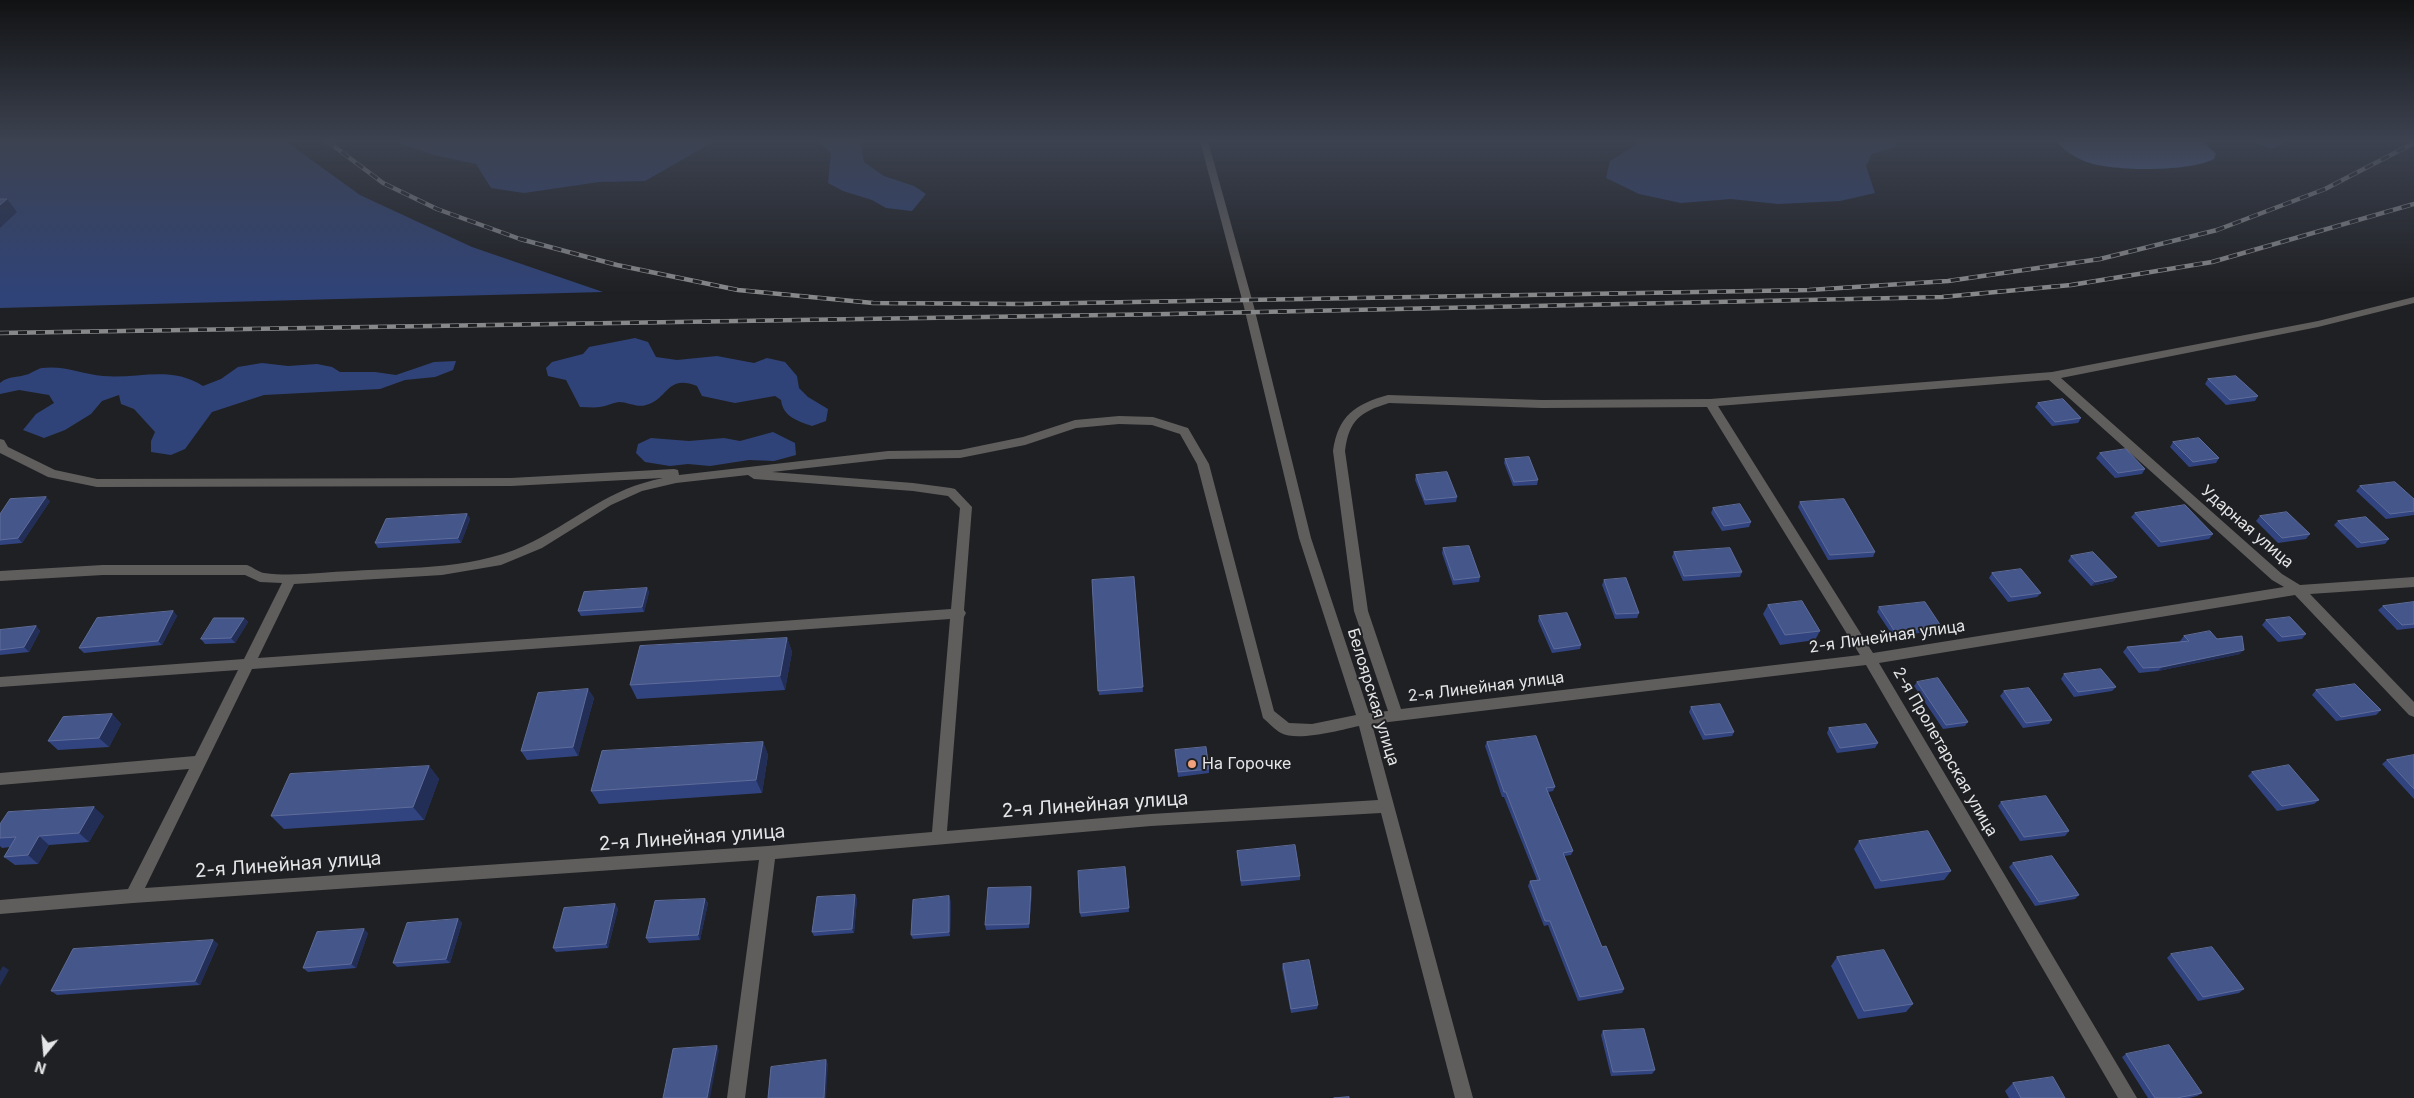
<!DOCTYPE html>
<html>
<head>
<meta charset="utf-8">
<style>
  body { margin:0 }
  #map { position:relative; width:2414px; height:1098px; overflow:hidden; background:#1f2023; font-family:Inter,sans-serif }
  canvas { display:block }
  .north { position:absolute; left:20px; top:1028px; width:50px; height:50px; -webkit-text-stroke:4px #1f2023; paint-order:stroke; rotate:197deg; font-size:14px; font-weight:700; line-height:20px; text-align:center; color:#e5e6e7 }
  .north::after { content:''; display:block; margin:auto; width:18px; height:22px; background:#e5e6e7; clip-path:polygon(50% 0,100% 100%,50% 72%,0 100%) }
</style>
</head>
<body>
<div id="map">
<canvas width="2414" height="1098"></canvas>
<div class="north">N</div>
</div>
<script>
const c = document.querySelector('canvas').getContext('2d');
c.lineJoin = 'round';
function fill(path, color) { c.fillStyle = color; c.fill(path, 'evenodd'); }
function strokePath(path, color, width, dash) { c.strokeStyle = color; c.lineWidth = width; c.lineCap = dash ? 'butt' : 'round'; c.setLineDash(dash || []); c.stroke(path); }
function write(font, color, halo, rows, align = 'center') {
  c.font = font + ' Inter,sans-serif'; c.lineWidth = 4; c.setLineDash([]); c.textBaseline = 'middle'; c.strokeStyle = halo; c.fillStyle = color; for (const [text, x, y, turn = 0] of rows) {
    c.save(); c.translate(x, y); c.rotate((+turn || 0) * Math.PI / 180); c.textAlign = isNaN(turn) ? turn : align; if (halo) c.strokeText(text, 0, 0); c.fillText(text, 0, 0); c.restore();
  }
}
const green = new Path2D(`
  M0,141H285L360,195L472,247L603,292L0,308Z
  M394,141H715L645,181L599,182L524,193L491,188L476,164L433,155Z
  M818,141H860L864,162L884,176L914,186L926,194L912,211L886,208L872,200L843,191L828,183L831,153Z
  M1637,141H1896L1895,147L1872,154L1866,166L1875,193L1840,201L1778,204L1731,199L1681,203L1639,194L1606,178L1610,161L1638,144Z
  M635,338L648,342L656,357L677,360L717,356L754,363L767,358L785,362L797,376L799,388L808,397L828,409L826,421L812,426C798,421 783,417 781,400L775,396L735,403L702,396L697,386C666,374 668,400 646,405C637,408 628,402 619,402C612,403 607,406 600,407C594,408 587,407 580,407L566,380L548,376L546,368L552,362L583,354L589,347Z
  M456,361L453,370L435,377L405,380L380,389L264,395L212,412L185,449L171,455L151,452V441L155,432L134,409L121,404L119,395L102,401L91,414L65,430L44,438L23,430L36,414L54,403L49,395L19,390L0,394V383C8,376 15,378 25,375C31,374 36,369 42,368C63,365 83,374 103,376C138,379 171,365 203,386L221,379L238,367L262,363L288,366L317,364L332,367L340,372H375L396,375L434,362Z
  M773,432L795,443L796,455L774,461L749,460L710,466L688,464L670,466L645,462L636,453L638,444L651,438L689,441L724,438L740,441Z`);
const water = new Path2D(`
  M2056,141H2199L2207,145L2216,154L2214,159C2189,172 2110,172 2084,161C2072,156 2064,150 2056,141Z`);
const minor = new Path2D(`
  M1200,141H1208L1254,307L1311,538L1369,713L1388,711L1354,611L1333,451C1338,416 1355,404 1388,395L1542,400L1710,399L2052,372L2318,321L2414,297V303L2318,327L2061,378L2282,574L2300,585L2414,577V587L2310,594L2414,702V717L2409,715L2295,595L1879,663L2137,1098H2118L1866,665L1372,724L1473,1098H1455L1381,813L1151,826L775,859L745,1098H727L759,860L133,903L0,914V900L128,889L189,769L0,785V773L195,756L238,670L0,687V677L244,659L282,583L260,582L245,575H103L0,581V571L103,565H247C253,567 258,572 264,573C293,577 323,572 352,571C411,567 480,570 534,541C581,517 608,489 663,478L511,486L97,487L48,477L0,453V439L4,440L8,447L55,470L97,479L511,478L674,469L678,470L679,475L888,451L960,450L1023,437L1075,420L1119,416L1153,417L1188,428L1209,464L1274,711L1289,723L1312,724L1356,715L1299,538L1244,307ZM2049,380L2272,580L2284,587L1873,653L1718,406ZM1389,403L1542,408L1707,407L1860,655L1401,709L1368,611L1345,451C1349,420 1360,412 1389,403ZM1119,424L1152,425L1180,434L1197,464L1263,718C1269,723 1275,730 1281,733C1297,742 1341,730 1359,726L1378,800L1151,814L947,831L964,617L966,613L964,610L972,507L955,489L951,488L913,483L772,472L888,459L960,458L1025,445L1076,428ZM748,475L754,479L913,491L948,496L960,508L951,609L258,658L294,584L442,575L501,565L542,548L611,505L642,491L676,483ZM950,619L932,832L768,846L145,888L252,669Z`);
const rail = new Path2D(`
  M327,141L383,183L437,209L520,239L617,265L738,290L873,303L1021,304L1809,290L1948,281L2100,259L2217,230L2325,189L2414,143
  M0,333L1169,314L1942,297L2071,285L2212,262L2414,204`);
const wall = new Path2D(`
  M2252,141H2286L2273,149Z
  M2208,379L2258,396L2255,401L2226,405L2205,384Z
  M2038,403L2081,418L2078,423L2052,426L2035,407Z
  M2173,442L2219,458L2216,463L2189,467L2170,447Z
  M2100,453L2145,469L2142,474L2115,478L2096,458Z
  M1505,459L1538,480L1537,485L1513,486L1504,463Z
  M1416,475L1457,497L1456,502L1425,505L1415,480Z
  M2360,486L2414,499V515L2386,519L2356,491Z
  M50,501L22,543L0,545V514Z
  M1800,502L1875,552L1873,557L1828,560L1798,507Z
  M1713,508L1751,522L1749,527L1722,531L1711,513Z
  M2135,513L2213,534L2209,539L2158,547L2131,517Z
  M467,514L470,519L461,543L378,548L375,543Z
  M2260,516L2310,534L2306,539L2278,543L2256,521Z
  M2338,521L2389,539L2385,544L2357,548L2334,525Z
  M1443,548L1480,577L1479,582L1453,585L1442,553Z
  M1674,552L1742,572L1740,577L1683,581L1672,557Z
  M2071,556L2114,581L2091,586L2068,561Z
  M1992,573L2041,593L2037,597L2008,602L1989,578Z
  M1134,577L1143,692L1099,695L1092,580Z
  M1604,580L1639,613L1637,618L1615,619L1602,585Z
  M647,588L649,592L644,612L581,616L578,611Z
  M2414,602V628L2397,630L2378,610L2383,606Z
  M1768,605L1820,631L1815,640L1780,645L1763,614Z
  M1879,607L1941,626L1938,631L1893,636L1877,612Z
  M173,611L177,616L162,645L84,653L79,648Z
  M1539,616L1581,645L1580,649L1552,653L1538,621Z
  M244,618L248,622L235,643L205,644L201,639Z
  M2266,620L2306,634L2302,639L2278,642L2262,625Z
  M36,626L40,631L29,652L0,655V630Z
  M2184,636L2217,639L2240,654L2158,671L2139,673L2123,652L2127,647L2181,642L2180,641Z
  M787,638L792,652L785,690L637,699L630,685Z
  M2064,674L2116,687L2112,691L2074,697L2061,679Z
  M1917,682L1968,722L1965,726L1943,729L1914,686Z
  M588,689L594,698L578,756L527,760L521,751Z
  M2316,690L2381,710L2376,715L2336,721L2312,695Z
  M2004,691L2052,720L2049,724L2023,728L2000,696Z
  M1691,707L1734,732L1732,736L1703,740L1689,712Z
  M112,714L121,724L109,747L58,750L48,741Z
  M1829,728L1878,743L1875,748L1837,753L1827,733Z
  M763,742L768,755L762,793L599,804L591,791Z
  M1487,742L1555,787L1553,791L1548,792L1573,851L1571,855L1564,856L1602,947L1624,989L1622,993L1578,1001L1548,925L1544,926L1528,886L1530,881L1537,880L1504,797H1502L1485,746Z
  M1175,750L1209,769V773L1178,777Z
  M2414,755V799L2382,764L2387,760Z
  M429,766L439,779L424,820L284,829L271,816Z
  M2252,772L2319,800L2314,804L2277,811L2248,776Z
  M2001,802L2069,831L2065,836L2020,841L1998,806Z
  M104,816L89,842L49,845L38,864L15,865L4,857L10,847L2,848L0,846V824Z
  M1859,841L1951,871L1944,880L1875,889L1854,849Z
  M1237,851L1300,876V880L1241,886Z
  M2013,863L2079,895L2075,899L2035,906L2009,867Z
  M1125,867L1129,912L1081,917L1080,913Z
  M1032,891L1029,928L986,930L985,925Z
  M855,895L857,899L854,933L814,936L812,932Z
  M705,899L708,903L700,940L649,943L646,938Z
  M951,901L950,936L913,939L911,935Z
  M615,904L618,909L608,948L556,952L553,948Z
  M458,919L462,923L450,963L397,967L393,963Z
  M368,933L356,968L308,972L303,968Z
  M213,940L218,944L200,985L57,995L51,991Z
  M2171,954L2244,989L2239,993L2198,1001L2167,958Z
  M1837,957L1913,1004L1906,1012L1858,1019L1831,966Z
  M1283,964L1318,1005L1317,1009L1291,1013L1282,968Z
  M1603,1031L1655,1070L1652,1074L1611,1076L1601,1035Z
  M2126,1054L2202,1093L2197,1096L2189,1098H2148L2122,1057Z
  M2013,1083L2065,1098H2009L2005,1091Z`);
const shadedWall = new Path2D(`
  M2278,141H2286L2273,149Z
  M7,199L17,212L0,228V205Z
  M46,497L50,501L22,543L18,538Z
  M467,514L470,519L461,543L458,538Z
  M2117,577L2114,581L2091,586L2095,582Z
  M647,588L649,592L644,612L642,607Z
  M173,611L177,616L162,645L158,641Z
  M244,618L248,622L235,643L231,638Z
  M36,626L40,631L29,652L24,647Z
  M787,638L792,652L785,690L780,676Z
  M2244,650L2240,654L2158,671L2162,667Z
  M588,689L594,698L578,756L573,747Z
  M112,714L121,724L109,747L99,738Z
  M763,742L768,755L762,793L756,780Z
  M429,766L439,779L424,820L413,807Z
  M94,807L104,816L89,842L79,833Z
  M39,836L49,845L38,864L28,855Z
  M1031,887L1032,891L1029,928V924Z
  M855,895L857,899L854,933L852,929Z
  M949,896L951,901L950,936L949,932Z
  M705,899L708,903L700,940L698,935Z
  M615,904L618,909L608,948L606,944Z
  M458,919L462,923L450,963L446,959Z
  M364,929L368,933L356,968L351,964Z
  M213,940L218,944L200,985L195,981Z
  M3,966L9,970L0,986V971Z
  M717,1046L719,1050L710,1098H707Z
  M826,1060L828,1064L826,1098H824Z`);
const building = new Path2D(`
  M0,199H7L0,205Z
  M2236,376L2258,396L2230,400L2208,379Z
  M2063,399L2081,418L2055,422L2038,403Z
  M2199,438L2219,458L2193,462L2173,442Z
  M2126,449L2145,469L2118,473L2100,453Z
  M1529,457L1538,480L1514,482L1505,459Z
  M1447,472L1457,497L1425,500L1416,475Z
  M2395,482L2414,499V511L2390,514L2360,486Z
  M46,497L18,538L0,540V514L10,499Z
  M1844,499L1875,552L1830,555L1800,502Z
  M1740,504L1751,522L1724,526L1713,508Z
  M2185,505L2213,534L2161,542L2135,513Z
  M2287,512L2310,534L2282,538L2260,516Z
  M467,514L458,538L375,543L386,519Z
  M2366,517L2389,539L2361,543L2338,521Z
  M1469,546L1480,577L1454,580L1443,548Z
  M1730,548L1742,572L1684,576L1674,552Z
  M2093,552L2117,577L2095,582L2071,556Z
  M2021,569L2041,593L2011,597L1992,573Z
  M1134,577L1143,687L1098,691L1092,580Z
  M1626,578L1639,613L1616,614L1604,580Z
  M647,588L642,607L578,611L584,592Z
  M1802,601L1820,631L1785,635L1768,605Z
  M1925,602L1941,626L1895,632L1879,607Z
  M2414,602V624L2402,625L2383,606Z
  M173,611L158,641L79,648L97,618Z
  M1567,613L1581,645L1554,649L1539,616Z
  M2290,617L2306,634L2282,637L2266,620Z
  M214,618H244L231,638L201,639Z
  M36,626L24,647L0,650V630Z
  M2210,631L2217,639L2242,636L2244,650L2162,667L2143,668L2127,647L2189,641L2184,636Z
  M787,638L780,676L630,685L640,646Z
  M2101,669L2116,687L2078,692L2064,674Z
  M1938,678L1968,722L1946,725L1917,682Z
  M2355,684L2381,710L2341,717L2316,690Z
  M2029,688L2052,720L2026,723L2004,691Z
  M588,689L573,747L521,751L538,693Z
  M1720,704L1734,732L1705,735L1691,707Z
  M112,714L99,738L48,741L63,717Z
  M1866,724L1878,743L1840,748L1829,728Z
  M1536,736L1555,787L1546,788L1573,851L1563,853L1602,947L1606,946L1624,989L1580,997L1550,921H1545L1530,881L1540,880L1506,792H1504L1487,742Z
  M763,742L756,780L591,791L602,751Z
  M1206,747L1209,769L1178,772L1175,750Z
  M2414,755V789L2387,760Z
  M2289,765L2319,800L2282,806L2252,772Z
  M429,766L413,807L271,816L290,774Z
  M2046,796L2069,831L2024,837L2001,802Z
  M94,807L79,833L39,836L28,855L4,857L16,837L0,838V824L8,812Z
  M1928,831L1951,871L1881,881L1859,841Z
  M1295,845L1300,876L1241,881L1237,851Z
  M2052,856L2079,895L2039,902L2013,863Z
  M1125,867L1129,908L1080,913L1078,871Z
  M1031,887L1029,924L985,925L988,888Z
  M855,895L852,929L812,932L817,897Z
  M949,896V932L911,935L913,900Z
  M705,899L698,935L646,938L655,901Z
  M615,904L606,944L553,948L564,908Z
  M458,919L446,959L393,963L407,923Z
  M364,929L351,964L303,968L317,932Z
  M213,940L195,981L51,991L73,949Z
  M2212,947L2244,989L2203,997L2171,954Z
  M1884,950L1913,1004L1864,1011L1837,957Z
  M1309,960L1318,1005L1291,1009L1283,964Z
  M1644,1029L1655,1070L1613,1072L1603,1031Z
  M2169,1045L2202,1093L2177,1098H2155L2126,1054Z
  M717,1046L707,1098H663L673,1049Z
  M826,1060L824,1098H768L771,1067Z
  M2053,1077L2065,1098H2021L2013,1083Z
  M1349,1097V1098H1334Z`);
const markers = [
  [1192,764,5,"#f1a17c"]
];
const streetNames = [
  ["Ударная улица",2247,527,41],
  ["2-я Линейная улица",1887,637,-8],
  ["2-я Линейная улица",1486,687,-7],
  ["Белоярская улица",1373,697,73],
  ["2-я Пролетарская улица",1945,752,60]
];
const poiNames = [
  ["На Горочке",1202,764]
];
const nearStreetnames = [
  ["2-я Линейная улица",1095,805,-4],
  ["2-я Линейная улица",692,838,-4],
  ["2-я Линейная улица",288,865,-4]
];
fill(green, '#304378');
fill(water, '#526cb0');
fill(minor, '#605e5d');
strokePath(rail, '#87888a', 4.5);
strokePath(rail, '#1f2023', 3, [9]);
fill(wall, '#324480');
fill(shadedWall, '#222e56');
fill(building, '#45568b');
strokePath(building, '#5e6c99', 1);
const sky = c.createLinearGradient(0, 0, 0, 294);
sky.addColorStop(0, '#111213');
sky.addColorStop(0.48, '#3c4250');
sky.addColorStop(1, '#3c425000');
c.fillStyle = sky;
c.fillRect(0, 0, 2414, 294);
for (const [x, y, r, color] of markers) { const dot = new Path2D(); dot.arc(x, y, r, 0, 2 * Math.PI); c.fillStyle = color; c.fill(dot); strokePath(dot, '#1f2023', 2); }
write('16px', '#e5e6e7', '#1f2023', streetNames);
write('16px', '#e5e6e7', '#1f2023', poiNames, 'left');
write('19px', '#e5e6e7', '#1f2023', nearStreetnames);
</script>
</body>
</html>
